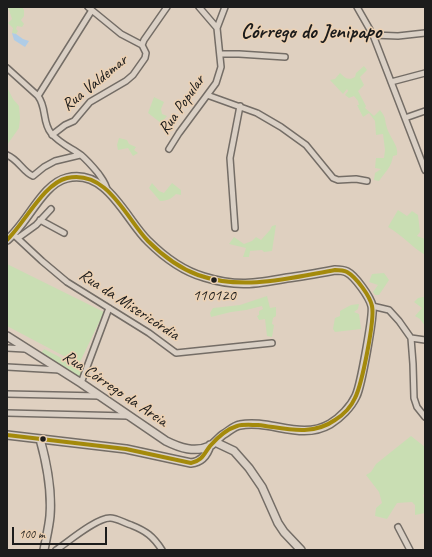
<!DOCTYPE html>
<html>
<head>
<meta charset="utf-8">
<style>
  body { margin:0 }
  #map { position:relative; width:432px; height:557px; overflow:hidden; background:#dfd0c0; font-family:Caveat,sans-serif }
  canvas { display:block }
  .frame { position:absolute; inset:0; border:8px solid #1c1c1c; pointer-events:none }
  .scale { position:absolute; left:12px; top:527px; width:95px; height:18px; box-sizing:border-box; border:2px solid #1c1c1c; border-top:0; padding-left:5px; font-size:12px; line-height:14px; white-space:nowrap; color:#1c1c1c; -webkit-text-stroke:3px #ecd1b3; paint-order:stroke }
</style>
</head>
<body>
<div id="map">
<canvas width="432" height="557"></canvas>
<div class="frame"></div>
<div class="scale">100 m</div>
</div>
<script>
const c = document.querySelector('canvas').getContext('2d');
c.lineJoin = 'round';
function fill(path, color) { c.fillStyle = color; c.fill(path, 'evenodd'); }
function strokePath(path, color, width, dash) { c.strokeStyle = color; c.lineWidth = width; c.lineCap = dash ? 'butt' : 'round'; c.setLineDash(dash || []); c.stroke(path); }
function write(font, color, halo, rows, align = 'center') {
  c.font = font + ' Caveat,sans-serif'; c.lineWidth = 3; c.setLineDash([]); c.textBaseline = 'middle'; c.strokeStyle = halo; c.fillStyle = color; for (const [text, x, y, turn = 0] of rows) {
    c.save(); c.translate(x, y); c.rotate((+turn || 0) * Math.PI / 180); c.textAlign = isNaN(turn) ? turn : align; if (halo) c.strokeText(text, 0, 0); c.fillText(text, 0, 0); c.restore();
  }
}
const green = new Path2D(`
  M8,7H22L24,10V16L21,20L24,24L22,27L17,26L16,29L18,31L16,34L12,33L13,28L8,23L12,19Z
  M364,66L367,70L360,77L364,85L358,91L366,106L365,108L374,116L380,110C387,119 384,119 387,128C389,136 399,146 397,155L393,156C391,168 386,171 379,181L374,180L375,173L381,169L375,168L376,158H384L385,150L383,134L376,135L375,121L369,113L363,117L357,105H359L358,101L354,96L349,98L345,95L348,91L347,89L343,94L330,80L335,79L340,73C345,78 348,81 355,77L356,73Z
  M7,87L13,99L19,106L20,118L19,128L7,145Z
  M154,97L164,102L161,109L162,114L167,116L161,123L148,113Z
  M119,138L127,140L129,144L136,147L134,150L138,153L133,156L128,148L118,150L117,145Z
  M152,183L159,191L164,193L172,183L181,190V195L176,194C171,199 167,201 160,201L149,188Z
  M398,210L407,216L412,211L418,215L420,232L417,236L425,239V255C412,247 402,235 388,227Z
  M276,225L272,251L264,252L262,250L250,251L249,257H243L246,248L229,244L234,237L244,244L252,241L256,237L261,240L270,230L272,226Z
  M7,264L104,312L79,364L7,326Z
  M384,273L389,280L379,295H375L373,292L378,285L369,282L372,274Z
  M267,296L270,308L276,307V316L273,318L272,324L274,325L272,337L267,336L265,319L259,320L257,316L259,315V311L263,309L262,306L246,310L231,312L211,317L210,313L213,308L240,305Z
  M423,297L425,298V326L420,319L415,316L422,308L414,302L418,298Z
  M359,304L358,309L354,312L359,314L361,329L335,332L333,329L335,318L340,316V311L351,305Z
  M44,349L79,367H84L80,378L41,353Z
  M411,436L425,447V494L423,495L425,502V513L415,515V505L412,502L397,503L387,519L375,516L376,508L382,503L379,492L366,475L371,472L376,464Z`);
const water = new Path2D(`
  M12,33L16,34L23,39L29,41L25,47L14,40Z`);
const street = new Path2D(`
  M88,7L121,34L142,45
  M199,7L217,28
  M357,7L373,35L425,170
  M373,35L398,36L425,33
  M220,54H239L285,57
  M7,68L38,96C47,108 42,122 51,133C59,143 71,148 81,155C88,161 93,167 98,173C102,179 106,183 107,190
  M391,82L425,73
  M207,95L257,113L281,127L306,145L333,178L338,180L356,179L367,181
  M38,96L92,10
  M405,118L425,111
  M52,135L65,125L74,121L90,102L126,81L133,75L145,58L146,53L142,45L144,40L167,7
  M169,149L179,133L216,83L221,67L217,28L225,7
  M7,155C19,160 23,172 33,176L44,167L55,161L80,155
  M40,220L64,233
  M235,228L230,158L240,106
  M13,234L42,261L67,282L149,333L176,353L272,343
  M18,238L36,225L51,209
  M372,306L389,310L399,321L411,338L413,364L414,398L417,407L425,417
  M411,338L425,340
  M7,348L25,349
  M7,367L60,370
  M81,383L109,308
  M7,394L100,396
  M7,413L128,416
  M398,527L410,550
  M56,550C68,542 96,518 110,518C117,518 124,523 131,525C146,531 153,536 162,550`);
const secondary = new Path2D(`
  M7,240C28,223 42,184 67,178C107,168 126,220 148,241C163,256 183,271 204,277C236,287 255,284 287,278C303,276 319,273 335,270C339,270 343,270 347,272C355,276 370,297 372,306C374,314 361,386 356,396C351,407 340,418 330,424C301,441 270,419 240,425C234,426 229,431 224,434C219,437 215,443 210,446C195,453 180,448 166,441L81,383L7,336
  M7,435L126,449L191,463C201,462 207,455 210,445
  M40,439C47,464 52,490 50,516C49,527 46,539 44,550
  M215,442L234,451L249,468L262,487L278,523L284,532L301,550`);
const bus1 = new Path2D(`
  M7,240C24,224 44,183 67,178C107,169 126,218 148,241C162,255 179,268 198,275C243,291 290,278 335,270C339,270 343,270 347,272C356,277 370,296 372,306C375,320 362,384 355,398C351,407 343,415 335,420C311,437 284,428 258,425C251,425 243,424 237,426C227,429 217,438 210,446C204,454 202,461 191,463L126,449L7,435`);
const markers = [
  [214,280,3.5,"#1c1c1c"],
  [43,439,3.5,"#1c1c1c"]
];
const busNames = [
  ["110120",214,296]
];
const streetNames = [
  ["Rua Valdemar",95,83,-39],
  ["Rua Popular",182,105,-55],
  ["Rua da Misericórdia",129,305,33],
  ["Rua Córrego da Areia",115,389,34]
];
const districtNames = [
  ["Córrego do Jenipapo",311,32]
];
fill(green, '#c9deb3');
fill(water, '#afcce6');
strokePath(street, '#746d66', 8);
strokePath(secondary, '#746d66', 10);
strokePath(street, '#dad0c5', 5);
strokePath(secondary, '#dad0c5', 7);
strokePath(bus1, '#a48a0b', 4);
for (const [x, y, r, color] of markers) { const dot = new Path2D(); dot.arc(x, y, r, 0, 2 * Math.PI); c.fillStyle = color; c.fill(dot); strokePath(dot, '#ecd1b3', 1.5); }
write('16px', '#1c1c1c', '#ecd1b3', busNames);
write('17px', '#1c1c1c', '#ecd1b3', streetNames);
write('bold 21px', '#1c1c1c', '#ecd1b3', districtNames);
</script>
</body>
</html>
